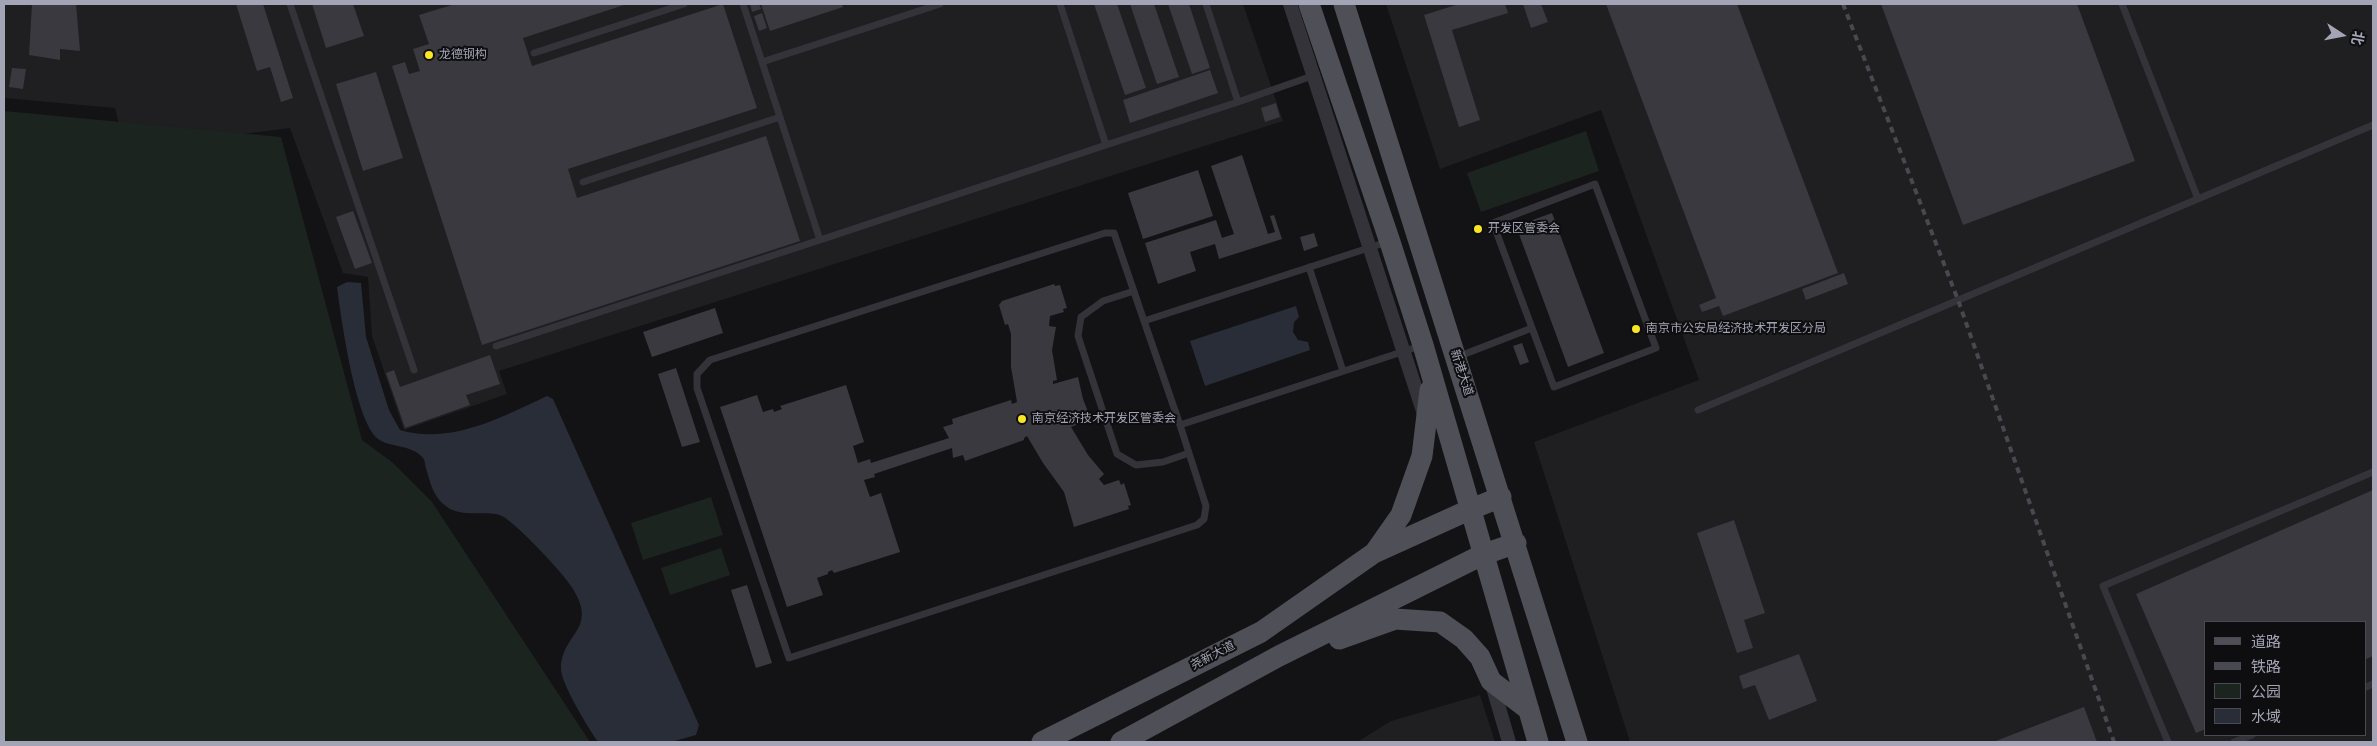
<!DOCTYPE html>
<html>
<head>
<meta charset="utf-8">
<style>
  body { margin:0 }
  #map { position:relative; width:2377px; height:746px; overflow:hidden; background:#131214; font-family:"Nunito Sans","Noto Sans SC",sans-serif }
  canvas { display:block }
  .frame { position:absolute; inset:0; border:5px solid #a3a4b5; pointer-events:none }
  .legend { position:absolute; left:2204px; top:621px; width:162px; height:115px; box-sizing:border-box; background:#0e0d0f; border:1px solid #4a4951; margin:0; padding:6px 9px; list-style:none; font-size:15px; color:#a3a4b5 }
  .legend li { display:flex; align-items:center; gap:10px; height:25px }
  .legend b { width:25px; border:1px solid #4a4951 }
  .north { position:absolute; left:2317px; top:10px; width:50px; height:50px; -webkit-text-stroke:4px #0e0d0f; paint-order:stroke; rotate:101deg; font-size:14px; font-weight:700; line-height:20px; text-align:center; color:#a3a4b5 }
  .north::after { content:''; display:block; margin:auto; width:18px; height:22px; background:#a3a4b5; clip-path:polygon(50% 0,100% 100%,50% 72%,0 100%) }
</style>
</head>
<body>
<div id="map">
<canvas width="2377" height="746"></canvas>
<div class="frame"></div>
<ul class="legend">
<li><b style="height:6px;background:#4f4f58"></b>道路</li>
<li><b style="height:6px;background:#484850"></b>铁路</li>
<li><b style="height:14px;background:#1c241f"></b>公园</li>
<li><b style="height:14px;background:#282d38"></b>水域</li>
</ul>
<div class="north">北</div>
</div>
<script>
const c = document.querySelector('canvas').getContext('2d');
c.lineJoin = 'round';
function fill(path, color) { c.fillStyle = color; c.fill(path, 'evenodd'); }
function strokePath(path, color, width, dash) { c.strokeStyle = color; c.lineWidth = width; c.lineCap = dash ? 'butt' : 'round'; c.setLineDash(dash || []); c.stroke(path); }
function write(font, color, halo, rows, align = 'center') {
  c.font = font + ' "Nunito Sans","Noto Sans SC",sans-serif'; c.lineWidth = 4; c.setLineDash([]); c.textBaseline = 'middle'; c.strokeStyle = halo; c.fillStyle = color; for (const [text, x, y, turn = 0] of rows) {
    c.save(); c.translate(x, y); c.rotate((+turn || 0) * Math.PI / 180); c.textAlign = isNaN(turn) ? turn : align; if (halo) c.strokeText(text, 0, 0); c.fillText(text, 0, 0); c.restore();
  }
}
const built = new Path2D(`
  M4,4H1243L1283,121L499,371L507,394L404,430L372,336L368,277L343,273L290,128L125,149L115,108L4,98Z
  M1386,4H2373V742H1630L1534,442L1699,380L1601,110L1440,169ZM2206,622H2366V735H2206Z
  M1480,695L1495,742H1357L1391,721Z`);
const green = new Path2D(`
  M4,111L281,137L362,440L392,462L432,502L590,742H4Z
  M1586,131L1599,171L1481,212L1467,173Z
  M711,497L723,535L643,560L631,523Z
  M721,548L730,575L670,595L661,568Z`);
const water = new Path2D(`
  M347,282L361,283L366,337L389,410L400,430C451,445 502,417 547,396L553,399L699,725L696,735L671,742H598C589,729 560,682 561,668C562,632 600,630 571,586C563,573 516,523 502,516C491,510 465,517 450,509C434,499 431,486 426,468C425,465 425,460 423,458C412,444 390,448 378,439C355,421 341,317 337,287Z
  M1296,306L1299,317L1294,322L1293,332L1298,340L1308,342L1310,350L1205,386L1190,341Z`);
const building = new Path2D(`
  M32,4H76L80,51L60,49V60L29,55Z
  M236,4H263L293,98L281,102L270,67L257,71Z
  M312,4H353L364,36L326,48Z
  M455,4H627L523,38L532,66L723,4L757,108L568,169L577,198L766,136L800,241L482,345L392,66L405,62L409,74L420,71L413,49L429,44L419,15Z
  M750,4H759L761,9L752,12Z
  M761,4H842L843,7L770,31Z
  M1094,4H1117L1146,88L1125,95Z
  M1130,4H1154L1179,77L1157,84Z
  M1168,4H1189L1210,68L1192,74Z
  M1459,4H1505L1508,13L1452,30L1480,120L1459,127L1424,15Z
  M1523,4H1541L1548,22L1531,28Z
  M1606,4H1737L1838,273L1723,316L1719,306L1702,312L1699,305L1716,298Z
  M1881,4H2077L2135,161L1963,225Z
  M762,13L767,28L759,31L754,16Z
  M12,68L26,69L23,89L9,87Z
  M1210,70L1218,93L1130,123L1123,100Z
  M376,72L403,158L363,171L336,84Z
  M1276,103L1280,117L1265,122L1261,108Z
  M1242,155L1268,234L1275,232L1270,216L1274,215L1282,239L1219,259L1215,244L1190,252L1196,271L1158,284L1145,243L1216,220L1222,238L1234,234L1211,166Z
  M1198,170L1213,216L1143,239L1128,193Z
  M353,211L372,263L355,269L336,217Z
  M1552,213L1604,353L1568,367L1516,226Z
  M1314,233L1318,246L1304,251L1300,237Z
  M1844,273L1848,284L1806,300L1802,289Z
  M1054,284L1055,286L1060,285L1067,308L1063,309L1064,312L1050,316L1049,326L1056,327L1052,350L1057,380L1053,381V384L1078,377L1083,399L1091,419L1071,427L1088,455L1104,474L1099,479L1104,485L1119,480L1121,485L1124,483L1131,505L1128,506L1129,509L1074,527L1064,492L1043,463L1027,436L1024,438V440L965,461L963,455L953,458L952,448L874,474L875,477L864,480L870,497L881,493L900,552L834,573L832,570L828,572V574L817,578L823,595L787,607L720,407L757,395L763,412L773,409L774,412L782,409L780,406L846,385L864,442L853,446L858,463L870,459L871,463L949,438L943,427L953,424L952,419L1011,400L1012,404L1017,402L1011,367V334L1008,324L1005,325L999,305L1002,301Z
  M715,308L723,333L652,357L643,332Z
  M1522,343L1529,362L1520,365L1513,346Z
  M490,355L500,384L466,395L470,405L405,428L386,373L394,370L400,387Z
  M676,368L700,442L682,447L658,374Z
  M2373,490V656L2366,659V622H2206V729L2196,733L2136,594Z
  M1734,520L1765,613L1744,620L1753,648L1737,653L1697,533Z
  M747,585L772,663L756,668L731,590Z
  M1799,654L1817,701L1769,720L1755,685L1743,689L1739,676Z
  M2084,707L2097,742H1993Z`);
const service = new Path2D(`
  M290,4L414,370
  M743,4L762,62
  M940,4L762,62L820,240L1106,145
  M1060,4L1106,145L1238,102
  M1206,4L1238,102L1315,75
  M2122,4L2198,199
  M534,53L684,4
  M583,182L780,117
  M1387,242L1144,321L1114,233H1105L710,360L697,374V388L789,658L1197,525L1204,519L1206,506L1180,425L1420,346
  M1309,267L1343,371
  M1134,291L1103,301L1081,317L1078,336L1117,454L1136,465L1163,462L1189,453
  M1144,321L1180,425
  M496,346L820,240
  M1457,357L1532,328L1554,387L1656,348L1595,184L1493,223L1532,328
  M1698,410L2373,125
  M2366,687L2373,684
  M2168,742L2103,586L2373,472
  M2234,742L2252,735`);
const minor = new Path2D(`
  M1290,4L1424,414
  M1491,681L1509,742`);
const primary = new Path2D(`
  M1309,4L1390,242L1423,345L1538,742
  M1344,4L1577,742
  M1375,552L1401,515L1422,456L1430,390
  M1339,639L1395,619L1440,622L1464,639L1480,657L1491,681L1529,710
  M1042,742L1261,632L1374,553L1469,510L1501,497
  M1121,742L1279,656L1482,555L1516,543`);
const rail = new Path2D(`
  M1843,4L1958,300L2114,742`);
const markers = [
  [429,55,5,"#f9e625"],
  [1478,229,5,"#f9e625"],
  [1636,329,5,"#f9e625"],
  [1022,419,5,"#f9e625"]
];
const poiNames = [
  ["龙德钢构",439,55],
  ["开发区管委会",1488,229],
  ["南京市公安局经济技术开发区分局",1646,329],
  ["南京经济技术开发区管委会",1032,419]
];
const streetNames = [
  ["新港大道",1461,373,72],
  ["尧新大道",1213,656,-27]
];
fill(built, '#1f1e21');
fill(green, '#1c241f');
fill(water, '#282d38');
fill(building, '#3a393f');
strokePath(service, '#333339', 7);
strokePath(minor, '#333339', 14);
strokePath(primary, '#4f4f58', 21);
strokePath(rail, '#484850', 4, [6, 5]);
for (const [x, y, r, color] of markers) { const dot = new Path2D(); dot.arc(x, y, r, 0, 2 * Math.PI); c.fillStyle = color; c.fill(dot); strokePath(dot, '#0e0d0f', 2); }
write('12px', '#a3a4b5', '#0e0d0f', poiNames, 'left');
write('12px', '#a3a4b5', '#0e0d0f', streetNames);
</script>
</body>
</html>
